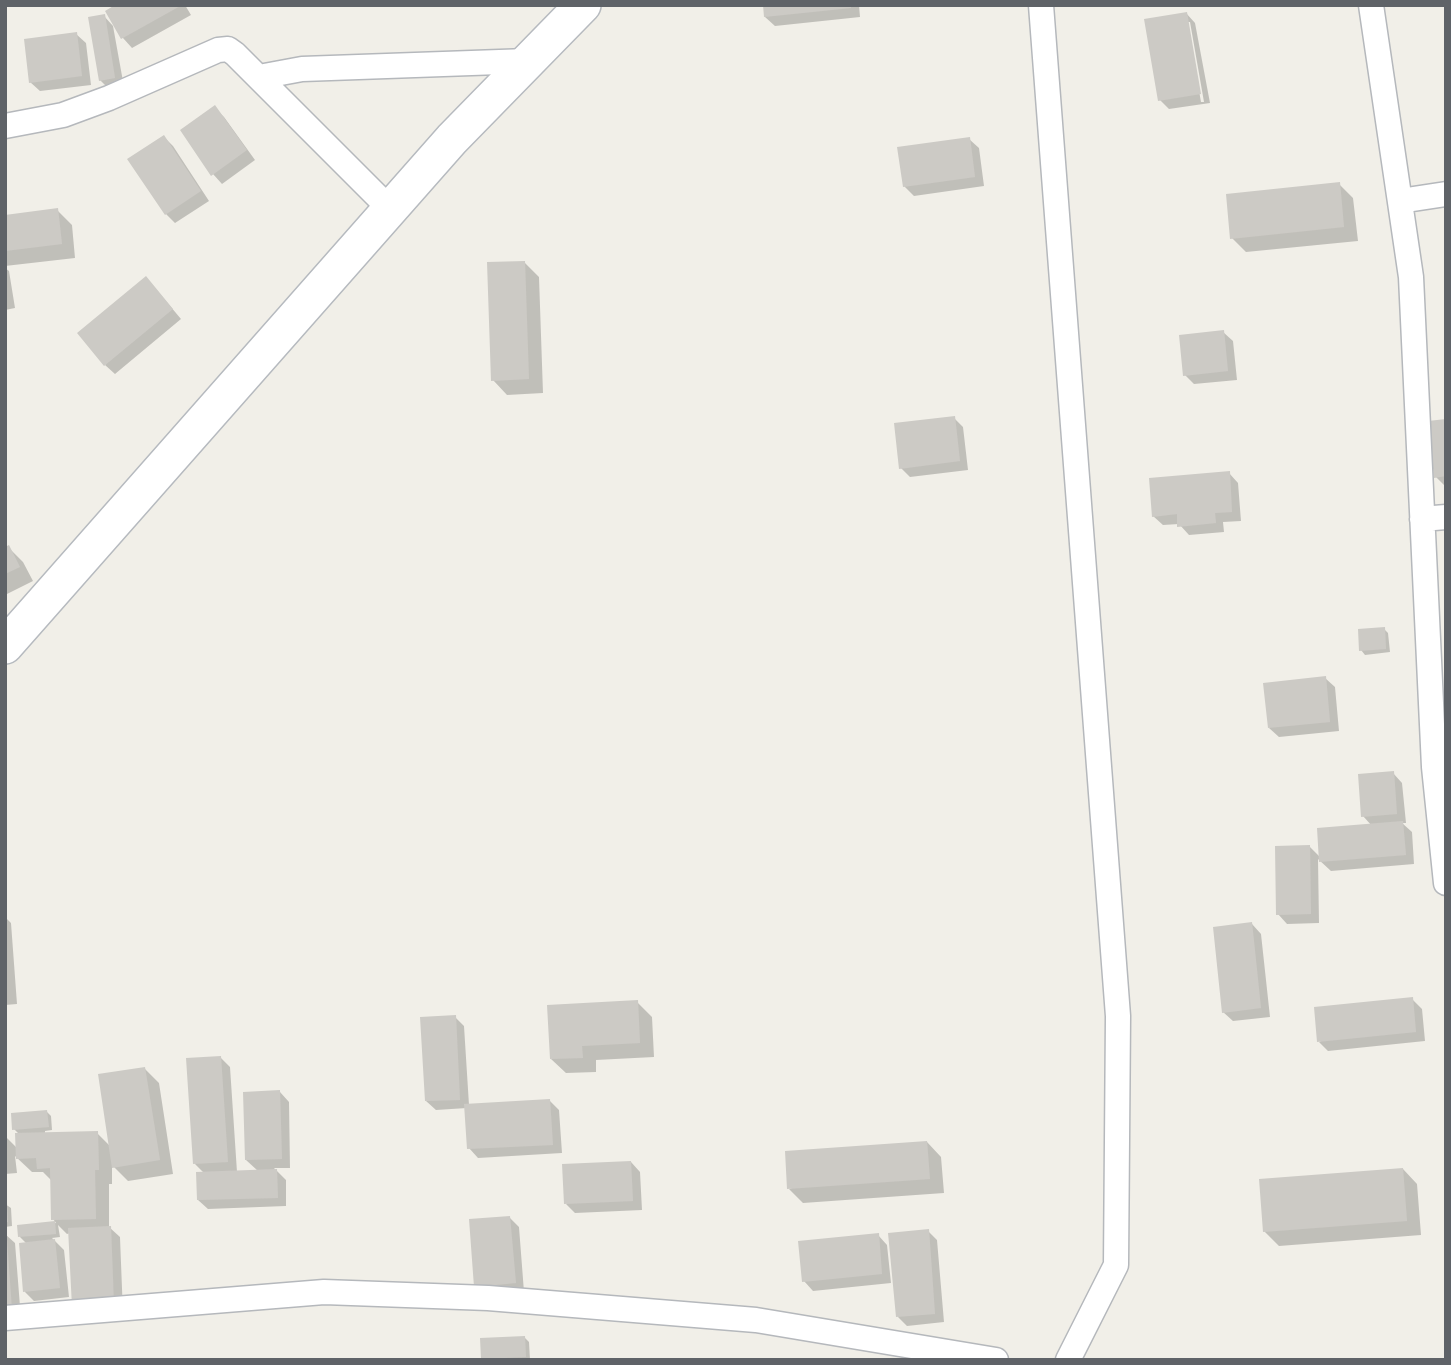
<!DOCTYPE html>
<html>
<head>
<meta charset="utf-8">
<style>
  body { margin:0 }
  #map { position:relative; width:1451px; height:1365px; overflow:hidden; background:#f1efe8; font-family:"Source Sans 3",sans-serif }
  canvas { display:block }
  .frame { position:absolute; inset:0; border:7px solid #5f6368; pointer-events:none }
</style>
</head>
<body>
<div id="map">
<canvas width="1451" height="1365"></canvas>
<div class="frame"></div>
</div>
<script>
const c = document.querySelector('canvas').getContext('2d');
c.lineJoin = 'round';
function fill(path, color) { c.fillStyle = color; c.fill(path, 'evenodd'); }
function strokePath(path, color, width, dash) { c.strokeStyle = color; c.lineWidth = width; c.lineCap = dash ? 'butt' : 'round'; c.setLineDash(dash || []); c.stroke(path); }
const shadow = new Path2D(`
  M118,5H185L191,15L132,48L123,38L107,11Z
  M764,5H859L860,17L775,26L765,17Z
  M1186,13L1195,23L1210,103L1169,109L1160,100ZM1187,22H1190L1204,102H1201Z
  M104,16L113,26L124,87L110,90L100,80Z
  M76,34L86,43L91,85L40,91L30,82Z
  M215,108L224,117L255,160L222,184L213,174Z
  M164,137L173,146L209,201L175,223L166,214Z
  M969,139L979,148L984,186L914,196L904,186Z
  M1339,184L1353,198L1358,241L1246,252L1232,238Z
  M57,210L72,225L75,258L5,266V216Z
  M525,263L539,277L543,393L507,395L493,380Z
  M5,268L9,271L15,308L5,310Z
  M155,288L181,319L115,374L105,365Z
  M1223,332L1233,341L1237,380L1194,384L1185,375Z
  M954,418L963,427L968,470L910,477L901,468Z
  M1446,421V487L1436,477Z
  M1229,473L1238,483L1241,521L1223,522L1224,532L1189,535L1179,524L1163,525L1153,516Z
  M8,547L23,562L33,581L5,595V549Z
  M1384,629L1388,633L1390,652L1365,655L1361,650Z
  M1325,678L1335,687L1339,731L1279,737L1269,728Z
  M1393,773L1402,783L1406,823H1402L1412,832L1414,864L1331,871L1318,859L1319,923L1287,924L1278,914L1309,846L1321,858L1372,826L1363,816Z
  M5,917L11,923L17,1004L5,1005Z
  M1252,924L1261,934L1270,1017L1233,1021L1223,1012Z
  M1412,999L1422,1009L1425,1041L1328,1051L1319,1042Z
  M637,1002L652,1017L654,1057L596,1060V1072L566,1073L551,1059Z
  M455,1017L464,1026L469,1105L550,1101L559,1110L562,1153L478,1158L469,1148L467,1108L436,1110L426,1101Z
  M220,1057L230,1067L237,1172L258,1171L246,1160L280,1092L289,1102L290,1168H274L286,1180V1206L208,1209L198,1200L204,1173L195,1164Z
  M145,1069L159,1083L173,1174L128,1181L112,1165V1184H109V1227L120,1237L123,1314L70,1233L67,1234L58,1225L60,1237L52,1238L64,1250L69,1297L34,1301L25,1292L27,1244L20,1237L19,1226L56,1223L53,1219L52,1181L43,1172H32L15,1156L17,1173L5,1174V1136L17,1148L20,1135L14,1129L47,1112L51,1116L52,1130L45,1131V1134L97,1133L110,1146Z
  M927,1142L941,1157L944,1193L803,1203L789,1189Z
  M631,1162L640,1172L642,1210L575,1213L566,1204Z
  M1403,1169L1417,1184L1421,1235L1279,1246L1264,1231Z
  M5,1204L11,1208L12,1226L5,1227Z
  M510,1218L519,1227L524,1292L485,1295L471,1221Z
  M928,1231L937,1240L944,1322L907,1326L898,1317Z
  M5,1234L15,1243L21,1319L5,1320Z
  M878,1235L887,1245L891,1283L813,1291L804,1281Z
  M525,1338L529,1342L530,1360L483,1358Z`);
const building = new Path2D(`
  M115,5H182L121,39L105,11Z
  M763,5H851V8L764,17Z
  M1187,12L1201,94L1158,101L1144,19Z
  M105,14L115,78L99,81L88,17Z
  M77,32L82,76L29,83L24,39Z
  M215,105L247,150L211,176L180,130Z
  M164,135L201,191L165,215L127,159Z
  M970,137L975,177L903,187L897,147Z
  M1340,182L1344,227L1230,239L1226,194Z
  M58,208L62,244L5,251V215Z
  M525,261L529,379L491,381L487,262Z
  M146,276L173,309L104,366L77,333Z
  M1224,330L1228,371L1183,376L1179,335Z
  M955,416L960,461L899,469L894,423Z
  M1446,419V476L1434,478L1428,421Z
  M1230,471L1232,512L1215,513L1216,523L1177,527V514L1152,517L1149,478Z
  M9,545L20,567L5,574V547Z
  M1385,627L1386,649L1359,651L1358,629Z
  M1326,676L1330,722L1268,728L1263,683Z
  M1394,771L1397,814L1361,817L1358,774Z
  M1403,821L1406,855L1319,862L1317,828Z
  M1310,845L1311,914L1276,915L1275,846Z
  M1252,922L1261,1008L1222,1013L1213,927Z
  M1413,997L1416,1032L1317,1042L1314,1007Z
  M638,1000L640,1043L582,1046L583,1058L550,1059L547,1005Z
  M456,1015L460,1100L425,1101L420,1017Z
  M221,1056L228,1162L193,1164L186,1058Z
  M145,1067L160,1160L112,1168L98,1074Z
  M280,1090L282,1159L245,1160L243,1092Z
  M550,1099L553,1145L467,1149L464,1104Z
  M47,1110L49,1127L12,1130L11,1113Z
  M98,1131L99,1170H95L96,1219L51,1220L50,1168L37,1169L36,1158L16,1159L15,1133Z
  M927,1141L930,1179L787,1189L785,1151Z
  M631,1161L633,1201L564,1204L562,1164Z
  M1403,1168L1407,1221L1263,1232L1259,1179Z
  M277,1169L278,1198L197,1200L196,1172Z
  M7,1203L8,1222L5,1223V1204Z
  M510,1216L516,1283L474,1287L469,1219Z
  M55,1221L56,1234L18,1237L17,1225Z
  M111,1226L114,1305L72,1307L68,1228Z
  M929,1229L935,1314L896,1317L888,1233Z
  M879,1233L882,1274L802,1282L798,1241Z
  M55,1239L60,1288L23,1292L19,1243Z
  M5,1240H7L12,1310H5Z
  M525,1336L526,1357L481,1359L480,1338Z`);
const street = new Path2D(`
  M1041,5L1118,1016L1116,1265L1068,1360
  M1371,5L1411,277L1434,767L1446,883
  M259,77L302,69L528,61
  M5,126L63,115L109,98L218,50L228,49L235,54L390,209
  M1400,201L1446,194
  M1422,519L1446,517
  M5,1318L324,1292L488,1298L756,1320L996,1360`);
const secondary = new Path2D(`
  M5,646L452,139L583,5`);
fill(shadow, '#0003');
fill(building, '#cccac5');
strokePath(street, '#b5b8bc', 27);
strokePath(secondary, '#b6babf', 38);
strokePath(street, '#fff', 24);
strokePath(secondary, '#fff', 35);
</script>
</body>
</html>
